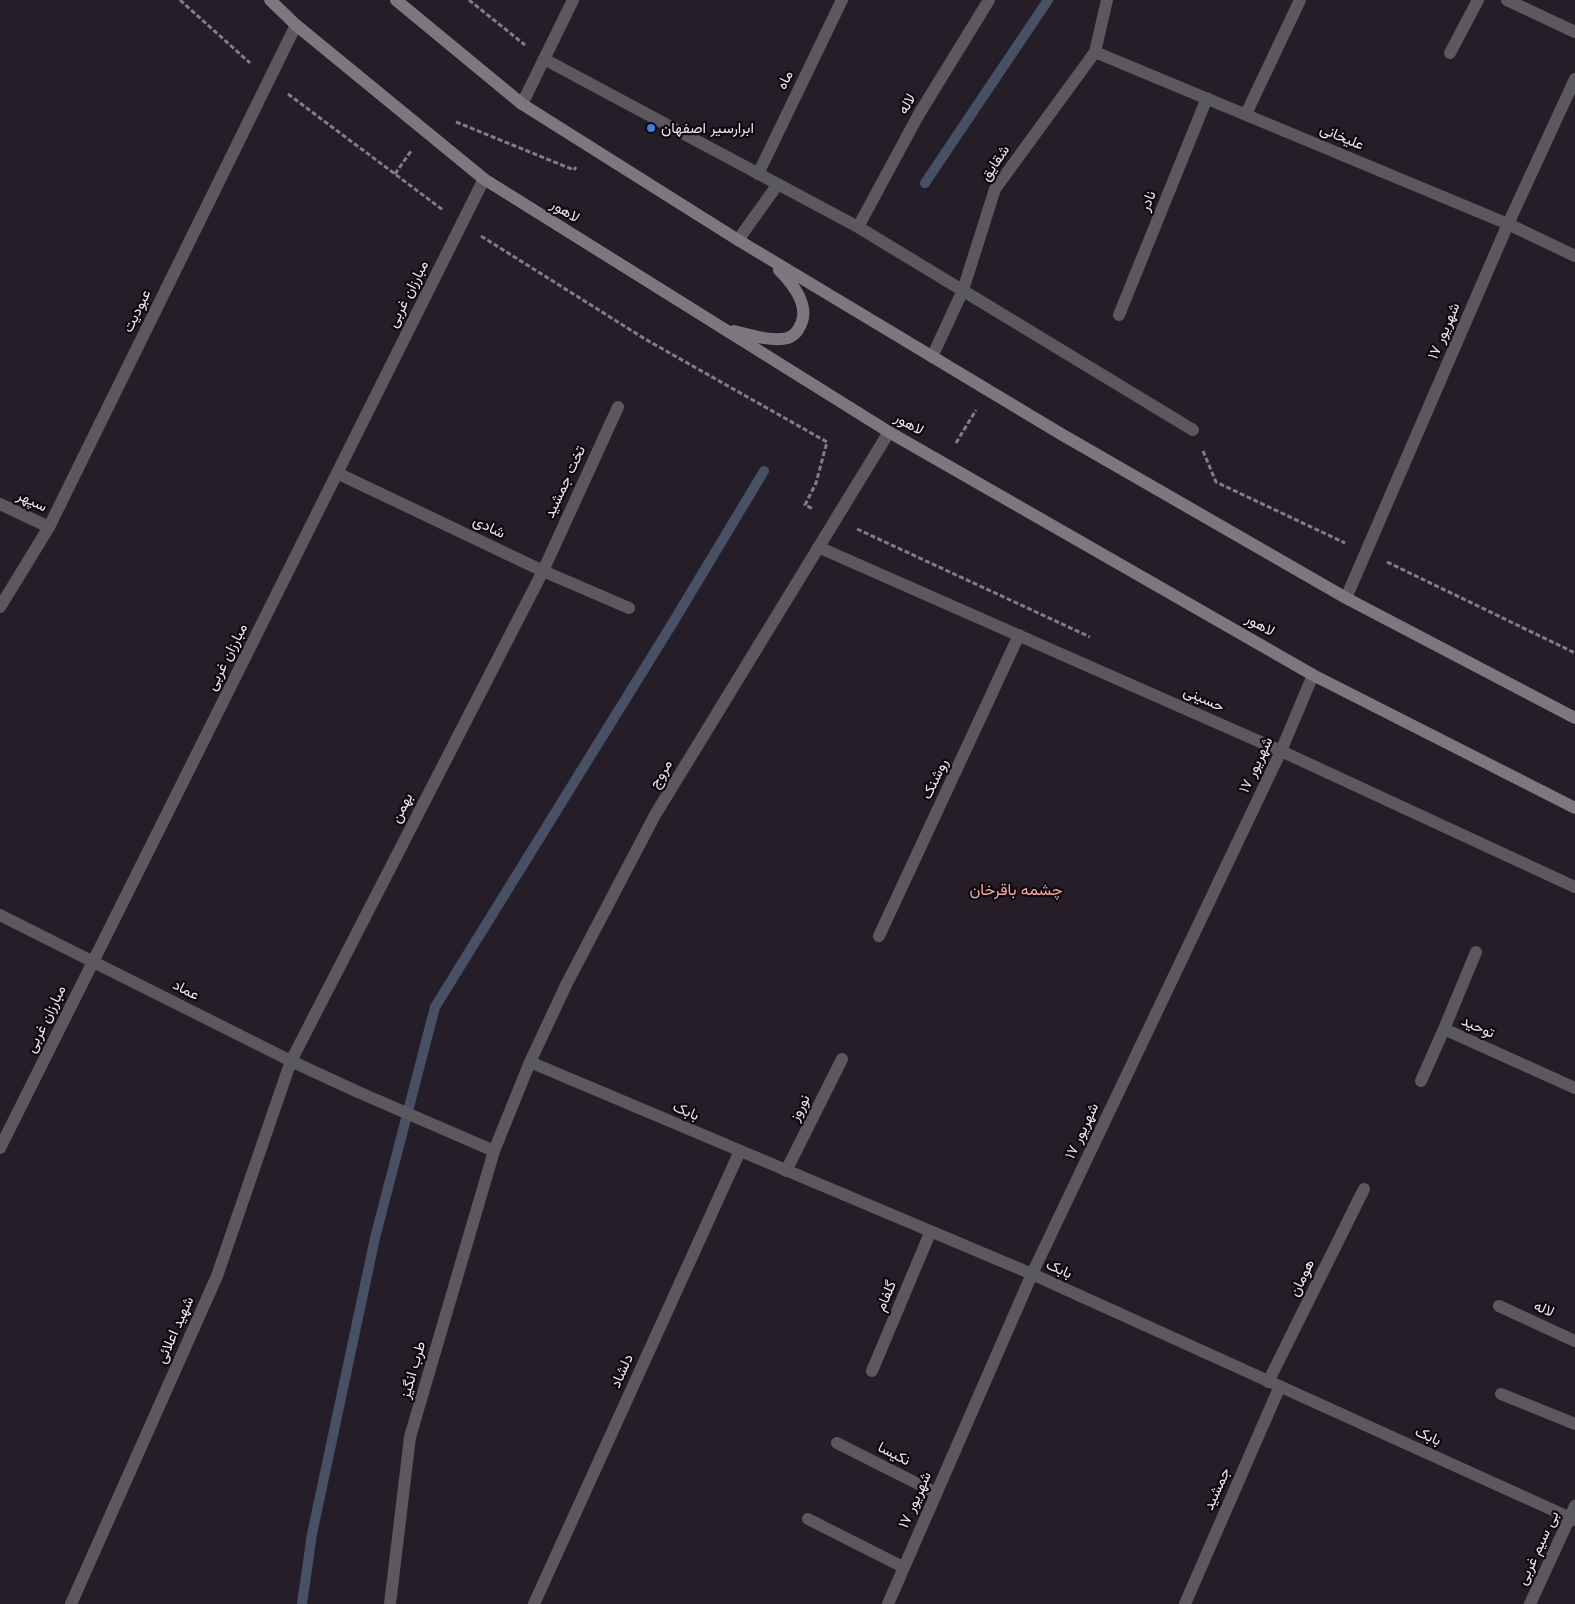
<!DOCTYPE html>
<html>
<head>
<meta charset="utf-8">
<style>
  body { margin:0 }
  canvas { display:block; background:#251e28 }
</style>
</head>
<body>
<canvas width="1575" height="1604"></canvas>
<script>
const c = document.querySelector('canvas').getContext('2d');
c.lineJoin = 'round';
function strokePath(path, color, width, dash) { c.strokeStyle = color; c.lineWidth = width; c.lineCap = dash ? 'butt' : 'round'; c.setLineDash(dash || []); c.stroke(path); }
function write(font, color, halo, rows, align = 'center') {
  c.font = font + ' Inter,Vazirmatn,sans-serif'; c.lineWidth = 4.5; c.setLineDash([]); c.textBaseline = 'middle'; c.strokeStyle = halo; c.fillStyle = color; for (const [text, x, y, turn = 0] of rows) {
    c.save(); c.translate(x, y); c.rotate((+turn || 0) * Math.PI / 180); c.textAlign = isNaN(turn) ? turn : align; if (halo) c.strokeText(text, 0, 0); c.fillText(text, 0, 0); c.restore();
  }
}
const stream = new Path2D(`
  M925,183L1048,0
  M302,1604L312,1534L375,1238L435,1007L672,624L764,471`);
const path = new Path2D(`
  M180,0L250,63
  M469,0L525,45
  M288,94L443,210
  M456,122L574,170L576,167
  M395,174L411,151
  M481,236L645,339L827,442L816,483L805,505L813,509
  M956,443L976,410
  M1203,451L1216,482L1345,543
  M857,529L1090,637
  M1387,562L1575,653`);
const minor = new Path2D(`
  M1507,0L1575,32
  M1095,52L1508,224L1575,256
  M1450,53L1478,0
  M544,59L858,227L1193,430
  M1246,114L1300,0
  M758,174L842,0
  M858,227L919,114L989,0
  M738,240L778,184
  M1119,315L1207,98
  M932,357L963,290L995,189L1095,52L1107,0
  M337,473L543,571L629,608
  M0,504L49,527
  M818,547L1281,751L1575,887
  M1346,598L1508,224L1575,79
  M0,607L49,527L296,25
  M0,915L291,1061L358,1092L494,1151
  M879,936L1019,635
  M1476,952L1444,1029L1575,1088
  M530,1062L1032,1274L1575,1520
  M1421,1081L1444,1029
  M786,1171L842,1059
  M1499,1306L1575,1341
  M872,1371L930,1233
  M1268,1382L1364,1189
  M1501,1394L1575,1424
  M837,1443L936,1493
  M808,1519L903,1567
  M71,1604L217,1276L291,1061L543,571L618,407
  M390,1604L410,1437L494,1151L530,1062L567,983L655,815L889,432
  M534,1604L740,1151
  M888,1604L1032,1274L1281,751L1313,675
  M1185,1604L1280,1386`);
const tertiary = new Path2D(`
  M522,104L573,0
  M0,1148L484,179
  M1530,1604L1575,1506`);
const secondary = new Path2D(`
  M270,0L296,25L484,179L889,432L1313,675L1575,808
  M396,0L522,104L738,240L1061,434L1346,598L1575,718
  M734,331C750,335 772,342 788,338C793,336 797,332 799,328C812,307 793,284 779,270`);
const markers = [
  [651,128,5,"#3f7fe0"]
];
const streetNames = [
  ["ماه",785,80,-64],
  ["لاله",907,104,-60],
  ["علیخانی",1342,137,23],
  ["شقایق",995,163,-56],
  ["نادر",1148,201,-68],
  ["لاهور",565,211,32],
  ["مبارزان غربی",408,294,-63],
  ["عبودیت",137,311,-64],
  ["۱۷ شهریور",1444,331,-67],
  ["لاهور",909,424,30],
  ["تخت جمشید",565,482,-65],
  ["سپهر",32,501,25],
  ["شادی",489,527,26],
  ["لاهور",1260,625,30],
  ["مبارزان غربی",227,657,-63],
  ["حسینی",1204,699,24],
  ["۱۷ شهریور",1256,765,-65],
  ["مروج",661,774,-59],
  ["روشنک",935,779,-65],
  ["بهمن",402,808,-63],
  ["عماد",186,990,27],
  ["مبارزان غربی",46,1019,-64],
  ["توحید",1478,1027,24],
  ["نوروز",800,1108,-63],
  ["بابک",686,1111,23],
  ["۱۷ شهریور",1082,1131,-65],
  ["بابک",1059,1269,24],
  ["هومان",1302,1278,-64],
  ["گلفام",886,1296,-67],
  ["لاله",1544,1309,24],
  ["شهید اعلائی",175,1330,-66],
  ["طرب انگیز",413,1370,-74],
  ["دلشاد",622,1371,-66],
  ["بابک",1428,1436,24],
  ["نکیسا",894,1454,27],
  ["جمشید",1217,1489,-66],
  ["۱۷ شهریور",915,1500,-66],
  ["بی سیم غربی",1538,1548,-65]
];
const poiNames = [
  ["ابرارسیر اصفهان",661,128]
];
const neighbourhoodNames = [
  ["چشمه باقرخان",1016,890]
];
strokePath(stream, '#475065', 10);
strokePath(path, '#837c85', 3, [5, 2.5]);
strokePath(minor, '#5c595e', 12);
strokePath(tertiary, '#5c595e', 12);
strokePath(secondary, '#7d7880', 12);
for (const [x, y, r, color] of markers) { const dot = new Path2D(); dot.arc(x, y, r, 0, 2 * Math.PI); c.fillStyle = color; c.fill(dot); strokePath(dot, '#0d090e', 2); }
write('15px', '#eae5ec', '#0d090e', streetNames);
write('15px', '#eae5ec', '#0d090e', poiNames, 'left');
write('16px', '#fba7a2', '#0d090e', neighbourhoodNames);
</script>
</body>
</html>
